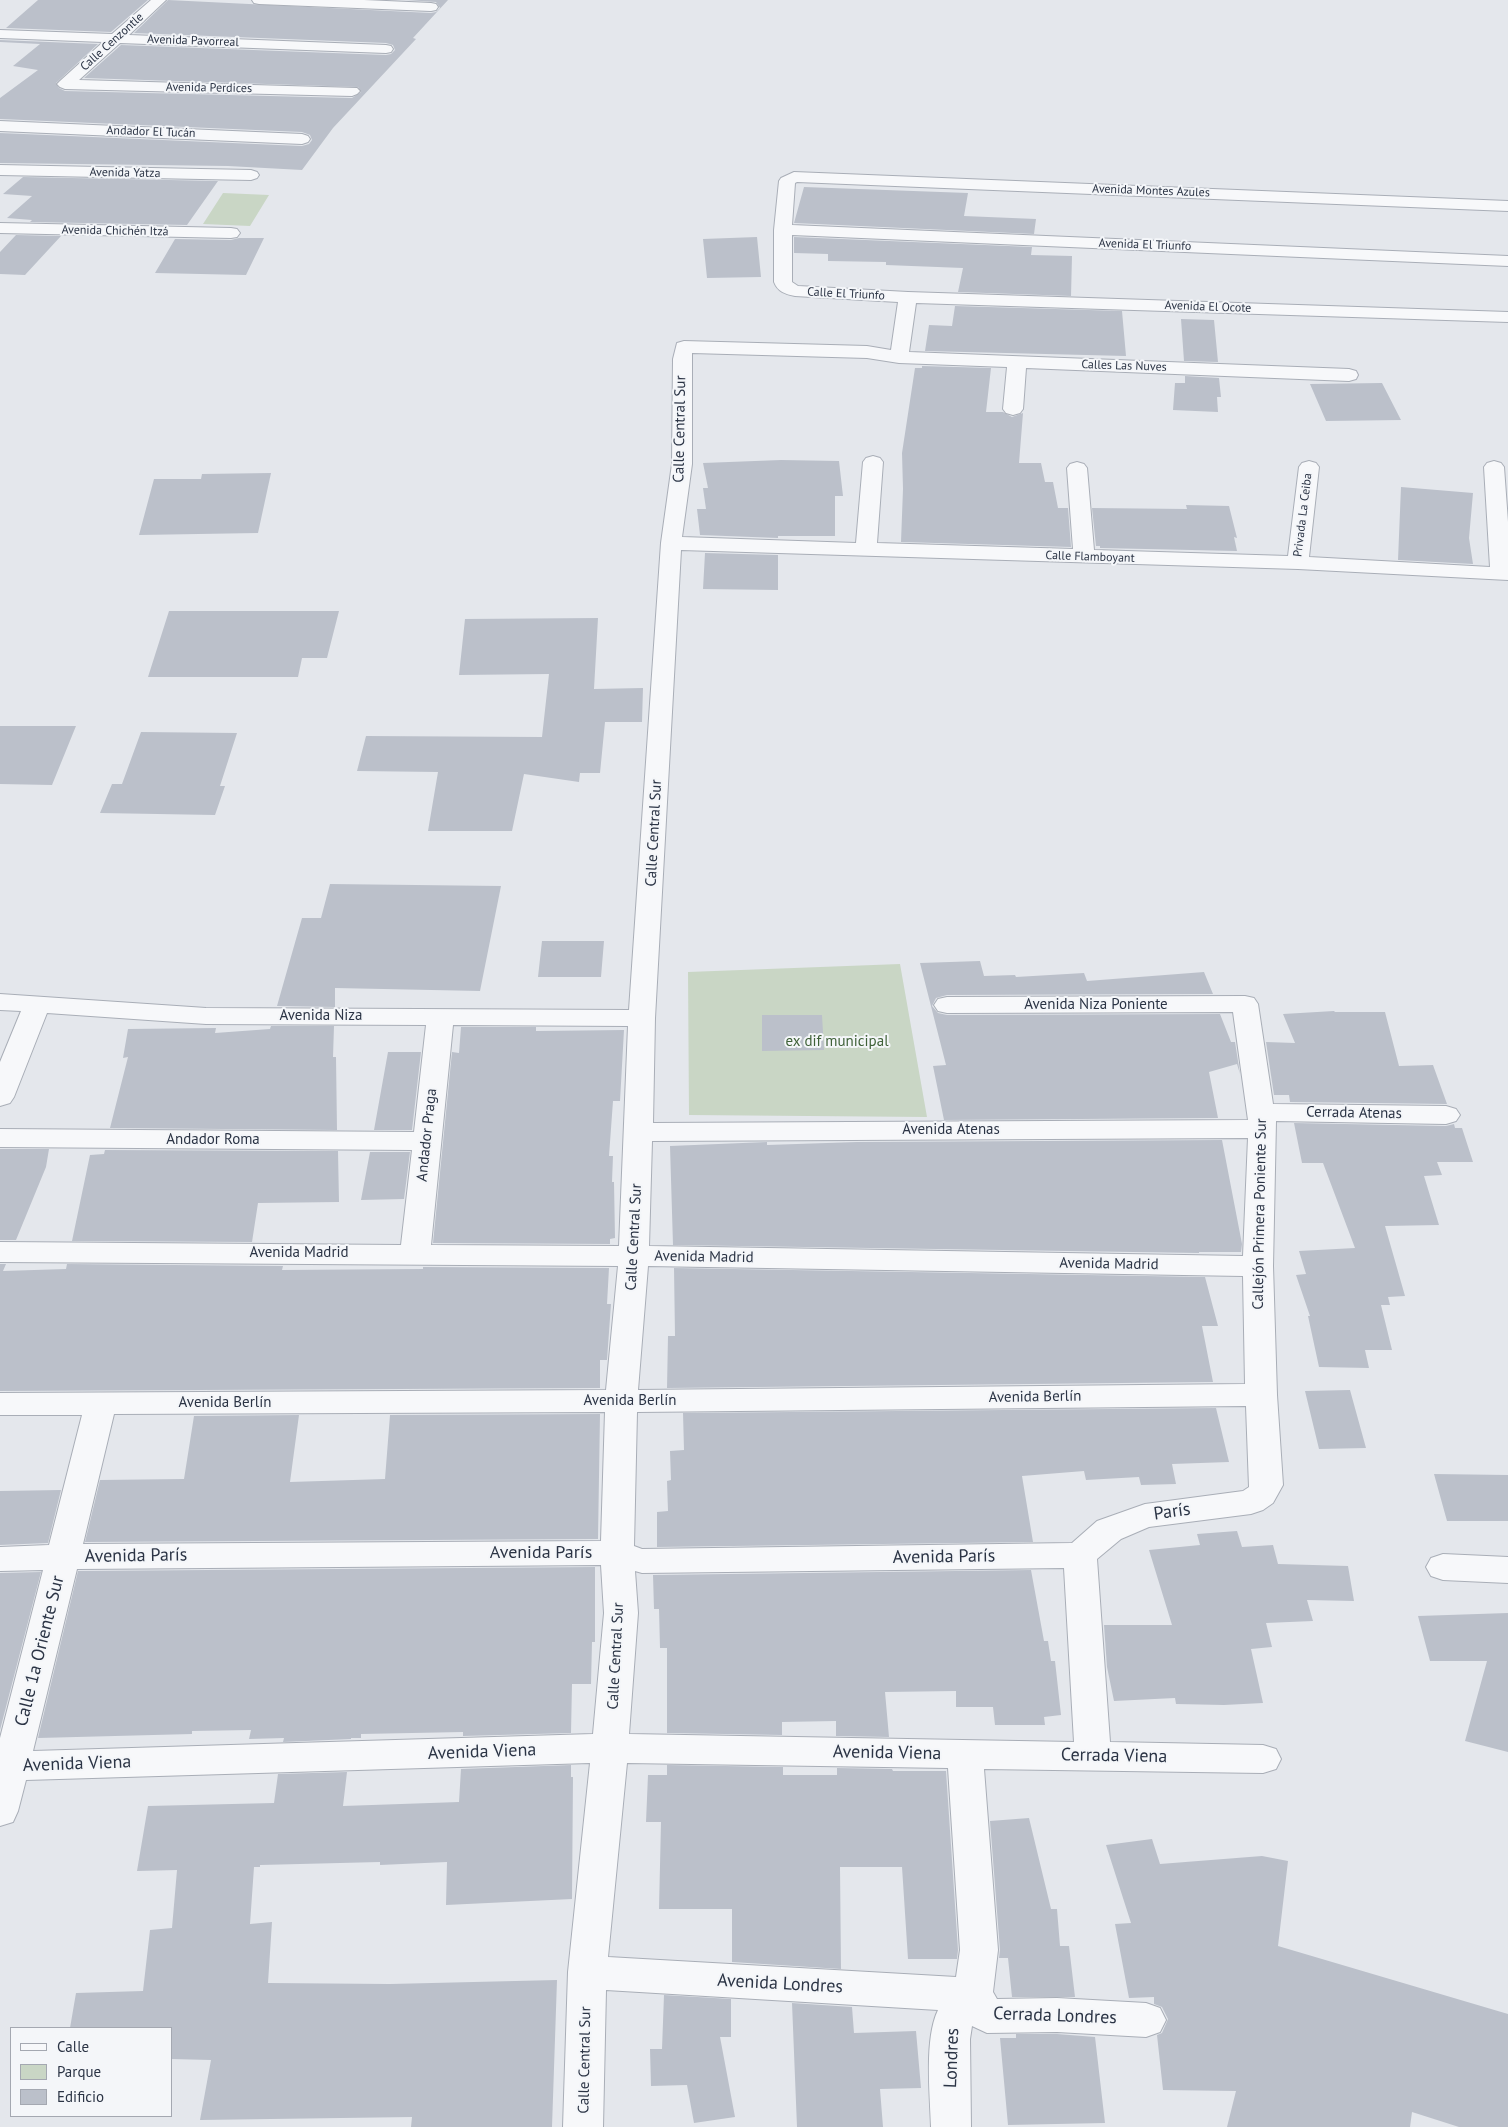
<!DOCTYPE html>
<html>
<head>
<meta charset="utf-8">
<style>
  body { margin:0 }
  #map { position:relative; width:1508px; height:2127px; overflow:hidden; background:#e4e7ec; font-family:"PT Sans",sans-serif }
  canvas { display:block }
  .legend { position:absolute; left:10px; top:2027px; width:162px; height:90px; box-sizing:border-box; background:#f4f6f9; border:1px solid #a4a8b1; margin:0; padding:6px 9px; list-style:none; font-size:15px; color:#2b3445 }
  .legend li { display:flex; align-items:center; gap:10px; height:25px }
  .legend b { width:25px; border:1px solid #a4a8b1 }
</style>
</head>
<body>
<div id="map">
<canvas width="1508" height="2127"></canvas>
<ul class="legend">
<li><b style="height:6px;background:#f7f8fa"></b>Calle</li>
<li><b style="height:14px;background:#c9d6c5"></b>Parque</li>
<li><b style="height:14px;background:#bbc0ca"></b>Edificio</li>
</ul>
</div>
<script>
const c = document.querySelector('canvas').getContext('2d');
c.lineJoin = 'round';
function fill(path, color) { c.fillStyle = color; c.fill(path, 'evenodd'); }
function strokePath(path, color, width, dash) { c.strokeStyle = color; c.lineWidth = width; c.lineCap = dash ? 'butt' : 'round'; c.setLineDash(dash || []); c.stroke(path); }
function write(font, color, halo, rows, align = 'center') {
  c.font = font + ' "PT Sans",sans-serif'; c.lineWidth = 4; c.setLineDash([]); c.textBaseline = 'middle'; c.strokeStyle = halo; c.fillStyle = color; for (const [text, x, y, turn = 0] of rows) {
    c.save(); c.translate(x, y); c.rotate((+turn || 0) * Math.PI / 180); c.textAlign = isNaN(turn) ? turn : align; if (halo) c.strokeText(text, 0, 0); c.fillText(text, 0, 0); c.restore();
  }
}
const green = new Path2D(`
  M223,193L269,195L250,226L203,224Z
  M900,964L927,1117L689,1115L688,972Z`);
const building = new Path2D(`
  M38,0H148L111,32L6,28Z
  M168,0L431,13L436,12L440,8L436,2L406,0H448L413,38L416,39L333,128L302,170L228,166L0,163V133L302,146L309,144L312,140L310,135L302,132L0,119V98L38,70L13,66L40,44L0,42V40L98,44L56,83L59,88L65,91L352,98L361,92L358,87L84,78L121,45L386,55L391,54L395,50L393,45L386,43L134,33Z
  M23,177L218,181L187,225L30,222L32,220L7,218L32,196L3,194Z
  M804,187L968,193L964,216L1036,219L1034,234L794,223Z
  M16,235L61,236L25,275L0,274V252Z
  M757,237L761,277L707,278L703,239Z
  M794,237L1032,247L1031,255L1072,256L1071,296L958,292L963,268L886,265V262L828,261V254L794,253Z
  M239,238H264L246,275L155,273L175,239L231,240Z
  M955,306L1122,311L1126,356L925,351L929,325L952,326Z
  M1181,319L1214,320L1218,362L1184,361Z
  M922,366L991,368L986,412H1003L1012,417L1023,413L1019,463H1041L1045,482H1053L1058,508H1068L1071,547L901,542L903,489L902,453L915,368H922Z
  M1185,376L1219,378L1221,397H1217L1218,412L1173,410L1175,383H1185Z
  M1382,383L1401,420L1326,421L1310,384Z
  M781,460L839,461L843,496H835V536H778V538L700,535L697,509H706L703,488H708L703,463Z
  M271,473L258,533L139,535L154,479H201L202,474Z
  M1401,487L1473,493L1469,538L1473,564L1398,560Z
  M1186,505L1229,506L1237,538L1234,537L1237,551L1100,548V546H1096L1092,508L1187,509Z
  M705,553L778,555V590L703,589Z
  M169,611H339L327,658H302L298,677H148Z
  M598,618L594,689L643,688L642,722H605L600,773H580L579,782L524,774L512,831H428L438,772L357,771L366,736L542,737L549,674L459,675L465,619Z
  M0,726H76L52,785L0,784Z
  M141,732L237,733L220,786H225L215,815L100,813L112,784H122Z
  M330,884L501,886L480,991L335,988V1007L277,1006L302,918H321Z
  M542,941H604L601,977H538Z
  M980,961L984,976L1015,975L1016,977L1084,973L1087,981L1204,972L1213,994L947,995L936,998L932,1006L938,1013L947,1015L1220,1014L1231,1042H1235L1240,1074L1237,1064L1209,1072L1218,1118L944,1120L933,1066L946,1065L920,963Z
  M1334,1011L1335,1012H1385L1399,1066L1433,1065L1447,1104L1290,1102L1289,1095H1274L1266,1042L1295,1043L1283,1014Z
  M762,1015H822L824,1050L762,1051Z
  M271,1026H334L333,1057H336L337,1130L110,1128L128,1057L123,1058L128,1029L216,1028L215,1033L270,1029Z
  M461,1027H536V1031L624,1030L620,1101H613L609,1156H613L612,1182H614L615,1238L610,1239V1244L433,1243L452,1052L459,1053Z
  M388,1052H421L412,1130H374Z
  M1294,1123L1446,1126L1454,1124L1455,1128H1462L1473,1162H1437L1442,1175L1424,1176L1439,1225L1385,1226L1405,1296L1388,1297L1390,1305H1381L1392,1350H1365L1369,1368L1319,1367L1308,1316H1310L1296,1275L1306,1274L1299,1251L1355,1248L1323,1163H1302Z
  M1222,1140L1242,1244L1241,1252H1199V1253L673,1245L670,1146L767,1142V1145L857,1142Z
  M0,1149H49L46,1167L16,1240H0Z
  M105,1150L338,1151L339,1202L258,1203L252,1242L72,1241L90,1155L104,1154Z
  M370,1152H410L404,1199L361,1200Z
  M0,1264H6L3,1271L66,1269L67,1264L283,1266L282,1270L423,1269V1267L609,1268L607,1304H611L607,1360H600V1388L0,1391Z
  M674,1268L1205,1277L1218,1326H1202L1213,1382L667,1388L668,1336H675Z
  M1350,1390L1366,1448L1319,1449L1305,1391Z
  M1216,1408L1229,1462L1172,1464L1176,1484L1141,1485L1139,1477L1086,1480L1084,1471L1022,1476L1033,1542L657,1547V1512L668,1511L667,1481L671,1480L670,1451L684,1450L683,1413Z
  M600,1414L598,1539L85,1542L100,1480L184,1479L194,1416L299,1415L290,1482L385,1479L390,1415Z
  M1434,1474L1508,1475V1521H1447Z
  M61,1490L48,1543L0,1545V1491Z
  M1237,1531L1242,1547L1273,1545L1278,1564L1348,1566L1354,1601L1307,1600L1313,1621L1266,1623L1272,1647L1251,1649L1263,1703L1224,1705L1176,1704L1175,1698L1114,1701L1107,1667L1104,1625H1172L1149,1550L1200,1545L1197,1534Z
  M595,1567V1642H592L591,1684H572L571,1733L463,1736V1732L361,1734V1738H351V1739L283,1742L284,1738L249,1739L251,1730L192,1731V1734L38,1738L78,1571Z
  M1031,1570L1044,1641H1048L1051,1661H1055L1061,1715L1044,1717L1045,1725H995L993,1707H956V1691L885,1692L889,1737L836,1736V1721L782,1722V1735L667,1733V1648H660L659,1609H654L653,1575Z
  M41,1572L0,1730V1573Z
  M1508,1613V1752L1465,1741L1487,1661H1430L1418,1616Z
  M571,1765V1777H573L572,1899L446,1905L447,1862L380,1865V1862L260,1865V1867H254L250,1924L272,1922L268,1983L390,1984L557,1980L552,2127H411L412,2117L200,2120L211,2060L171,2059V2028H70L76,1993L143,1991L150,1930L172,1928L177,1870L137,1871L148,1806L274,1803L278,1774L347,1772L343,1806L459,1802L461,1769Z
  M667,1765L783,1767V1775H837V1768L892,1769L893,1771H946L958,1950L957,1959H908L902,1867H840L841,1969L732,1962V1909H659L661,1822H646L648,1775H667Z
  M1029,1818L1051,1909H1057L1060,1946H1069L1075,1997H1012L1008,1958H999L1000,1950L990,1821Z
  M1152,1839L1160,1864L1262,1856L1288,1861L1278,1946L1508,2014V2127H1459L1412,2112L1410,2127H1227L1236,2091L1163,2090L1157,2035L1162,2033L1168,2019L1162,2007L1154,2004V1997L1129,1998L1115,1924L1131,1923L1106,1845Z
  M664,1995L731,1999V2037H720L735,2117L694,2123L687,2085L651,2086L650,2049H662Z
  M792,2003L852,2007L854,2033L916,2031L921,2088L880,2089L883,2127H797Z
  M1016,2034H1057L1095,2037L1105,2123L1008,2125L1000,2038H1016Z`);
const street = new Path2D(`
  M151,0H166L129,35L386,45L391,46L393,49L391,52L386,53L120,43L79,80L357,88L360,91L357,94L352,96L65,89L60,87L57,84L60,81L103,42L0,38V30L112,34Z
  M252,0H364L431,3L436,4L438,7L436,10L431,11L259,4L254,3Z
  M0,121L302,134L308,136L310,139L308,142L302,144L0,131Z
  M0,165L251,170L257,172L259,175L257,178L251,180L0,175Z
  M794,172L1508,201V211L797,182L795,183L792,225L1508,256V266L792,235V282L798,286L908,292L1508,312V322L916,303L909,352L1349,369L1356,371L1358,375L1356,379L1349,381L1026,368L1023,409L1020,413L1013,415L1006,413L1003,409L1007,367L899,363L867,358L692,353V464L682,537L856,543L863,462L866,458L873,456L880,458L883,462L877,543L1073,549L1067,468L1070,464L1077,462L1084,464L1087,468L1094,550L1288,556L1299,467L1302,463L1309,461L1316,463L1319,467L1309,557L1490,567L1484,467L1487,463L1494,461L1501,463L1504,467L1508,522V580L1298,569L681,550L655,1018L653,1123L1248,1120L1233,1012L947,1013L938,1011L934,1005L938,999L947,997L1245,996L1254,998L1258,1004L1273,1104L1446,1106L1456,1109L1460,1115L1456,1121L1446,1124L1276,1121L1273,1266L1277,1395L1283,1485L1273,1503L1263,1510L1251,1514L1149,1527L1121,1539L1097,1559L1110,1742L1263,1745L1276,1749L1281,1759L1276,1769L1263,1773L984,1769L998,1950L993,1992L997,1999L1057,1998L1146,2003L1160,2008L1166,2020L1160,2032L1146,2037L1057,2032L987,2033L972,2026L970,2039L971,2127H931C930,2093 924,2039 938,2010L606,1990L603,2127H563L568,1972L590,1763L26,1780L18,1811L13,1822L0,1826V1738L43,1570L0,1571V1547L49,1545L82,1415H0V1393L606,1390L618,1266L0,1262V1242L401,1245L412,1150L0,1147V1129L414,1132L426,1025L206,1024L47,1013L14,1097L10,1103L0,1106V1062L21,1011L0,1010V994L206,1008L629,1010L661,543L672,464L673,359L677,343L684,341L867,346L891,350L898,302L795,296C785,294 778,292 774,282V230L779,181L781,178ZM453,1025L628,1026L619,1246L431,1245ZM1248,1138L1243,1256L649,1246L652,1141ZM648,1266L1243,1276L1245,1384L638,1390ZM1246,1406L1249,1487L1243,1491L1145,1504L1097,1521L1072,1543L642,1549L634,1546L637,1412ZM605,1412L601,1541L83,1544L114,1414ZM601,1565L604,1613L593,1734L33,1751L77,1569ZM1064,1568L1074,1742L629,1734L638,1613L635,1571L642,1573ZM627,1763L948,1768L960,1950L956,1977L608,1957Z
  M0,223L231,228L237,229L240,233L237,237L231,238L0,233Z
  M1443,1554L1508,1557V1583L1443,1580L1431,1576L1426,1567L1431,1558Z`);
const farStreetnames = [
  ["Avenida Pavorreal",193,41,2],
  ["Calle Cenzontle",112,42,-42],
  ["Avenida Perdices",209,88,1],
  ["Andador El Tucán",151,132,2],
  ["Avenida Yatza",125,173,1],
  ["Avenida Montes Azules",1151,191,2],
  ["Avenida Chichén Itzá",115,231,1],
  ["Avenida El Triunfo",1145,245,2],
  ["Calle El Triunfo",846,294,3],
  ["Avenida El Ocote",1208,307,2],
  ["Calles Las Nuves",1124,366,2],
  ["Privada La Ceiba",1303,515,-83],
  ["Calle Flamboyant",1090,557,2]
];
const streetNames = [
  ["Calle Central Sur",680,429,-89],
  ["Calle Central Sur",654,833,-87],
  ["Avenida Niza Poniente",1096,1005],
  ["Avenida Niza",321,1016],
  ["Cerrada Atenas",1354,1113,1],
  ["Avenida Atenas",951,1130],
  ["Andador Praga",427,1135,-84],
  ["Andador Roma",213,1140],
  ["Callejón Primera Poniente Sur",1260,1214,-89],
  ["Calle Central Sur",634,1237,-87],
  ["Avenida Madrid",299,1253],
  ["Avenida Madrid",704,1257,1],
  ["Avenida Madrid",1109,1264,1],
  ["Avenida Berlín",1035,1397,-1],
  ["Avenida Berlín",630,1401],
  ["Avenida Berlín",225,1403],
  ["Calle Central Sur",616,1656,-87],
  ["Calle Central Sur",585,2060,-89]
];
const parkNames = [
  ["ex dif municipal",837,1042]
];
const nearStreetnames = [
  ["París",1172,1512,-8],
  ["Avenida París",541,1553],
  ["Avenida París",136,1556,-1],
  ["Avenida París",944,1557,-1],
  ["Calle 1a Oriente Sur",40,1651,-76],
  ["Avenida Viena",482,1752,-2],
  ["Avenida Viena",887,1753,1],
  ["Cerrada Viena",1114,1756,1],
  ["Avenida Viena",77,1764,-2],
  ["Avenida Londres",780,1984,3],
  ["Cerrada Londres",1055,2016,2],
  ["Londres",952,2058,-88]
];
fill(green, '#c9d6c5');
fill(building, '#bbc0ca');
strokePath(street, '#a9aeb7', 2);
fill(street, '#f7f8fa');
write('12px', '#2b3445', '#f4f6f9', farStreetnames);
write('15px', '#2b3445', '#f4f6f9', streetNames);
write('15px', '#3f6138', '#f4f6f9', parkNames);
write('18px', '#2b3445', '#f4f6f9', nearStreetnames);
</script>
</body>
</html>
